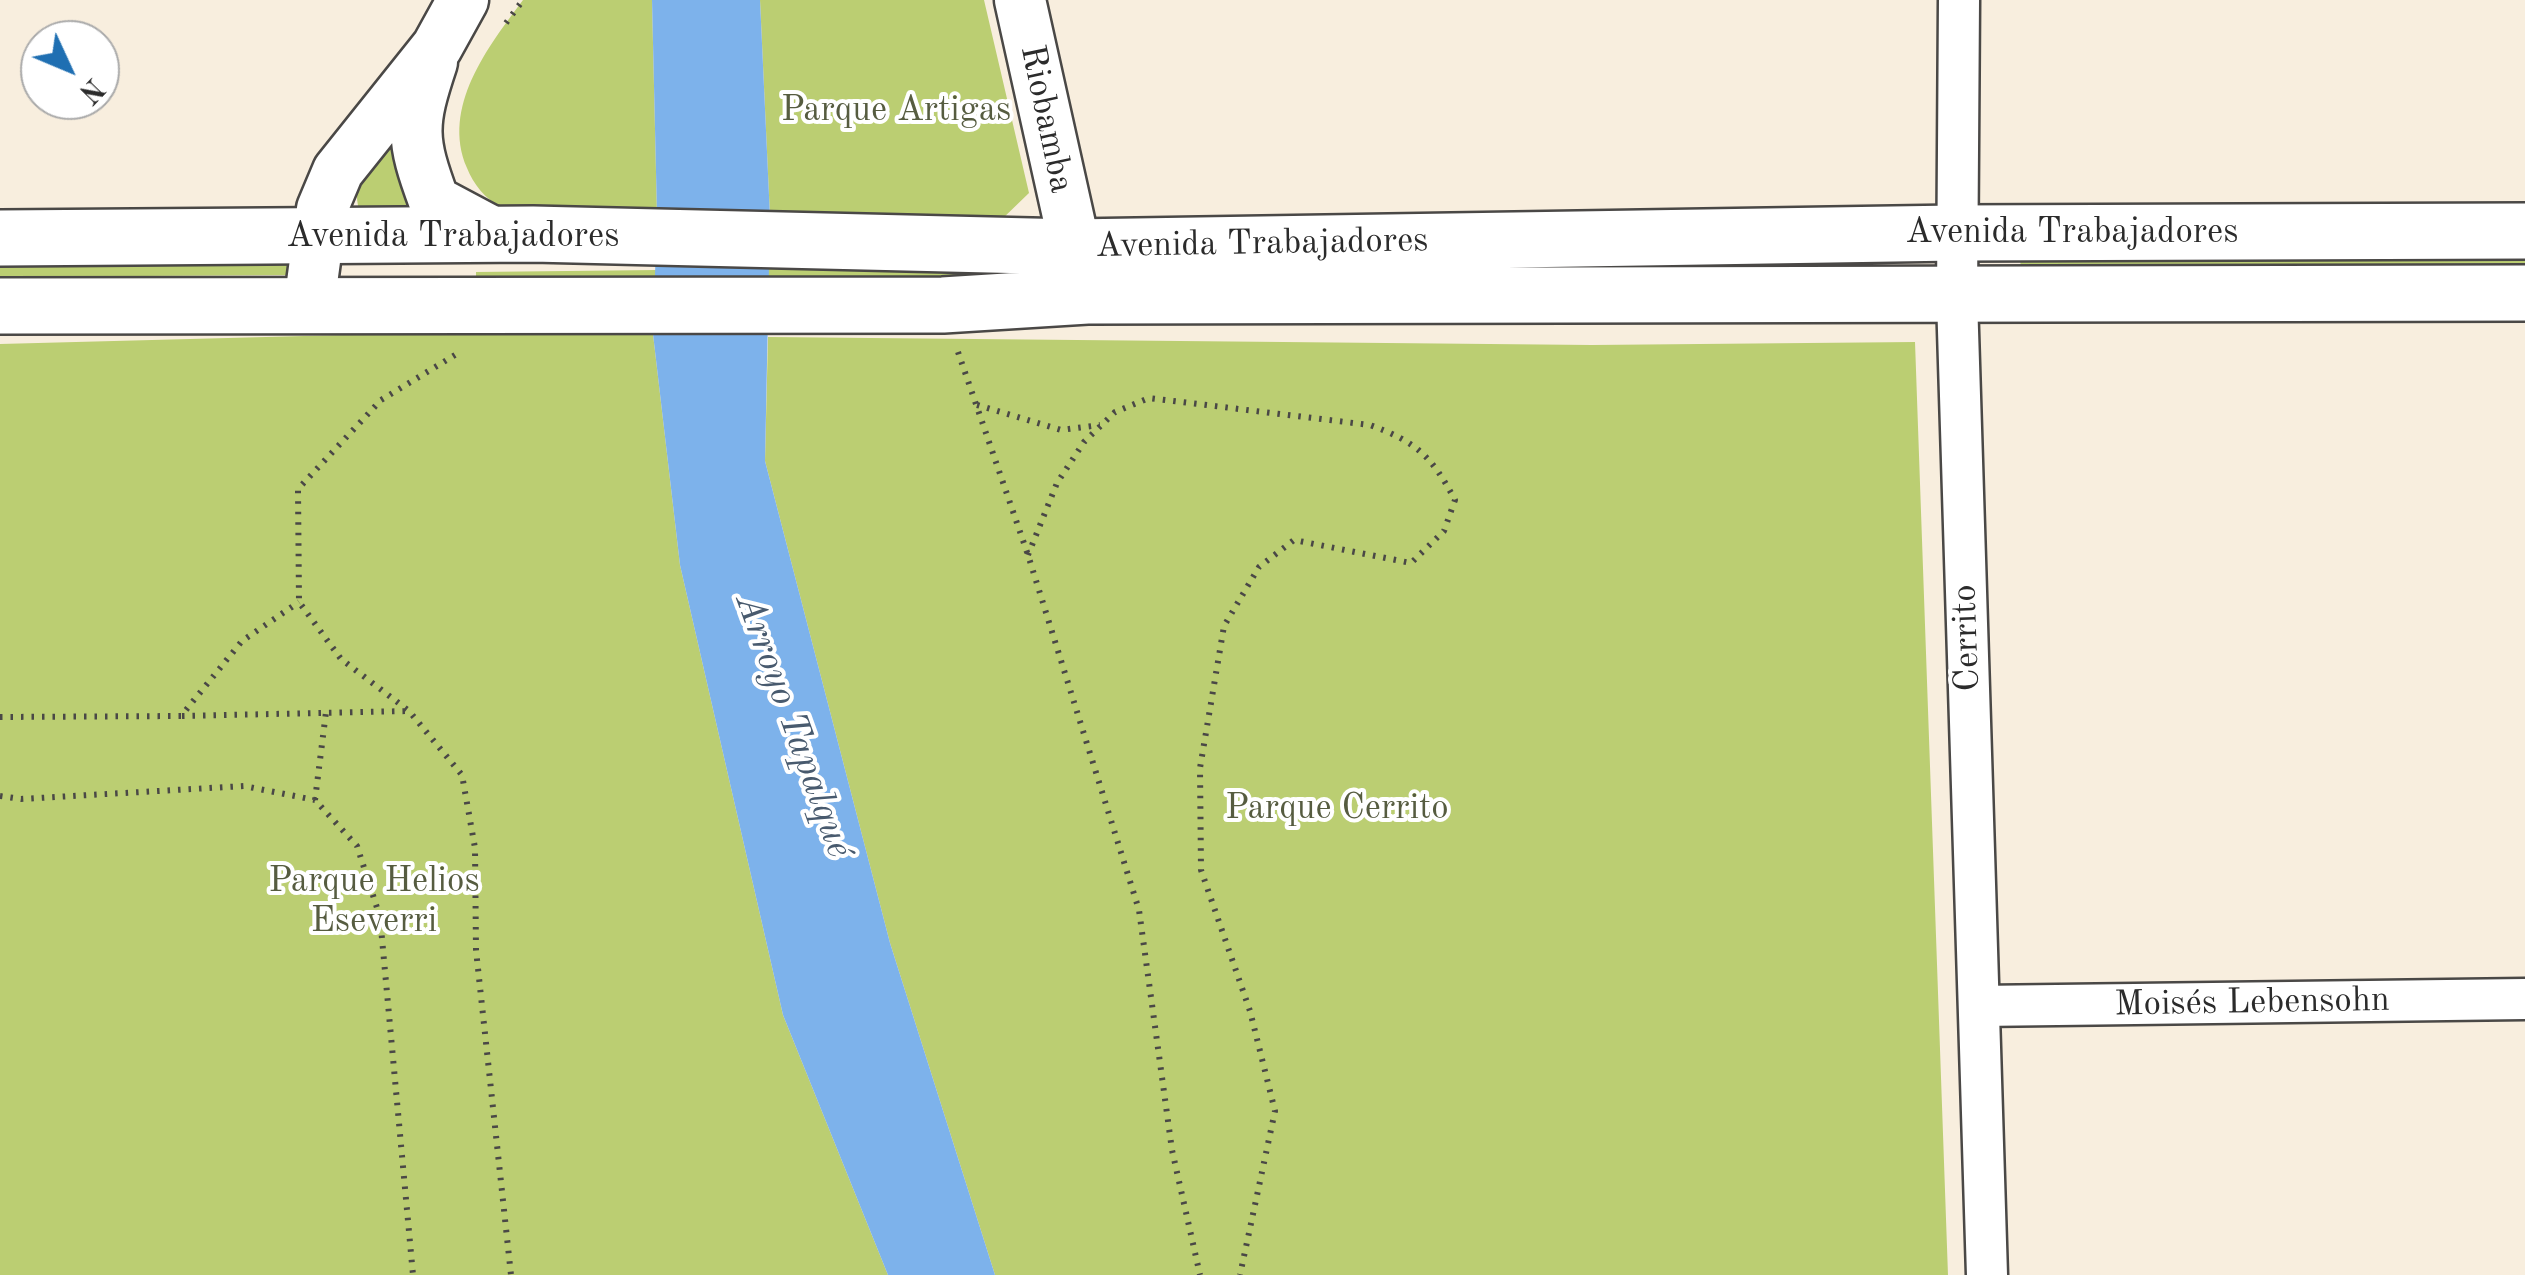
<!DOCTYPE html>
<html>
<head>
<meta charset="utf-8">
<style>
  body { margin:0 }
  #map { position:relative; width:2525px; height:1275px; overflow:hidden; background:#f8eede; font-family:"Old Standard TT",serif }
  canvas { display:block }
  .north { position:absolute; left:20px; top:20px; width:100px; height:100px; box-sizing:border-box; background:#fff; border:2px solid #aaa; border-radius:50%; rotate:134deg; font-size:28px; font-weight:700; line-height:40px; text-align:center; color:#2b2b2b }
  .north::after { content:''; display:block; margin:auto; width:35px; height:45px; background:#1f6fb2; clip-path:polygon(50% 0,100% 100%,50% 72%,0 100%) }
</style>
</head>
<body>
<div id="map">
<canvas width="2525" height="1275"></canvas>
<div class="north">N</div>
</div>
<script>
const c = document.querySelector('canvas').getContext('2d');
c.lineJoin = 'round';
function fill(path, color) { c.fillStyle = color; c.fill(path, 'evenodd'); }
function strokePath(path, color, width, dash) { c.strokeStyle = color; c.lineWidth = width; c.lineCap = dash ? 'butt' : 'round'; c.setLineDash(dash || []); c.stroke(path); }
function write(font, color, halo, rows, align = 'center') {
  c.font = font + ' "Old Standard TT",serif'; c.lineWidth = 8; c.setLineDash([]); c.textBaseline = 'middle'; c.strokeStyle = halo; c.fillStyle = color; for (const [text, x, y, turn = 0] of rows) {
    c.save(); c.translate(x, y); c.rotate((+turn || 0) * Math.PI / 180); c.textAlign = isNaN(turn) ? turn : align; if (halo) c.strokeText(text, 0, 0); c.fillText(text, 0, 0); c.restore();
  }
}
const green = new Path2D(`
  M523,0H652L657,215C619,213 535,219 502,207C485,200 473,183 467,168C441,107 488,47 523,0Z
  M760,0H984L1029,193L998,223L770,217Z
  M392,126L412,202L408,214L360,212C348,179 375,153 392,126Z
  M2525,253V263L2021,269L2020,259Z
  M292,265L293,275L0,277V267Z
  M1019,266L1020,276L476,282V272Z
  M494,331L653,334L680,565L783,1015L888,1275H0V344Z
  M768,337L1592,345L1915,342L1948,1275H995L890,943L765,461Z`);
const water = new Path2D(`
  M652,0H760L770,217L765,461L890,943L995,1275H888L783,1015L680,565L653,334L657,215Z`);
const path = new Path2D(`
  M506,23L523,0
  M958,352L1028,555L1139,910L1172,1150L1200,1275
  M455,355L381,400L298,489L299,602L341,659L409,711L462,775L475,848L476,950L511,1275
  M977,405L1061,430L1100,425
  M1028,555L1057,483L1084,442L1115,412L1149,398L1370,425C1417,442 1432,457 1455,500L1444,531L1411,563L1294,540L1259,567L1224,626L1200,768L1201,870L1250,1011L1275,1111L1240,1275
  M182,716L409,711
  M0,717L181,716L242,641L299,602
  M0,796L21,799L244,786L315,800L357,846L380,917L413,1275
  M315,800L326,712`);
const minor = new Path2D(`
  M1959,0L1957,298L1987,1275
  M1979,1006L2525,999`);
const tertiary = new Path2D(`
  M1020,0L1083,283
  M432,62C411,125 411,139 434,201L496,234
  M309,305L322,209L338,171L437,47L463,0`);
const secondary = new Path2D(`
  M0,238L533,234L1073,247L1956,233L2525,231
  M0,306L943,305L1087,296L2525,293`);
const parkNames = [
  ["Parque Artigas",896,111],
  ["Parque Cerrito",1337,809],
  ["Parque Helios",374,882],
  ["Eseverri",374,922]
];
const streetNames = [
  ["Riobamba",1046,119,78],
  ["Avenida Trabajadores",2072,233],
  ["Avenida Trabajadores",453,237],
  ["Avenida Trabajadores",1262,244,-1],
  ["Cerrito",1967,638,-92],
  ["Moisés Lebensohn",2252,1003,-1]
];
const waterNames = [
  ["Arroyo Tapalqué",793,726,70]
];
fill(green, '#bbce72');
fill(water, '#7db2eb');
strokePath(minor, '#4a4846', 45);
strokePath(tertiary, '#4a4846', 55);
strokePath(secondary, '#4a4846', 60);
strokePath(path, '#4a4846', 6, [2.5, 8]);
strokePath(minor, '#fff', 40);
strokePath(tertiary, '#fff', 50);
strokePath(secondary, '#fff', 55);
write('35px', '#565c40', '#fff', parkNames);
write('35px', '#2b2b2b', '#fff', streetNames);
write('italic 38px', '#485a6e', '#fff', waterNames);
</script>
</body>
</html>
